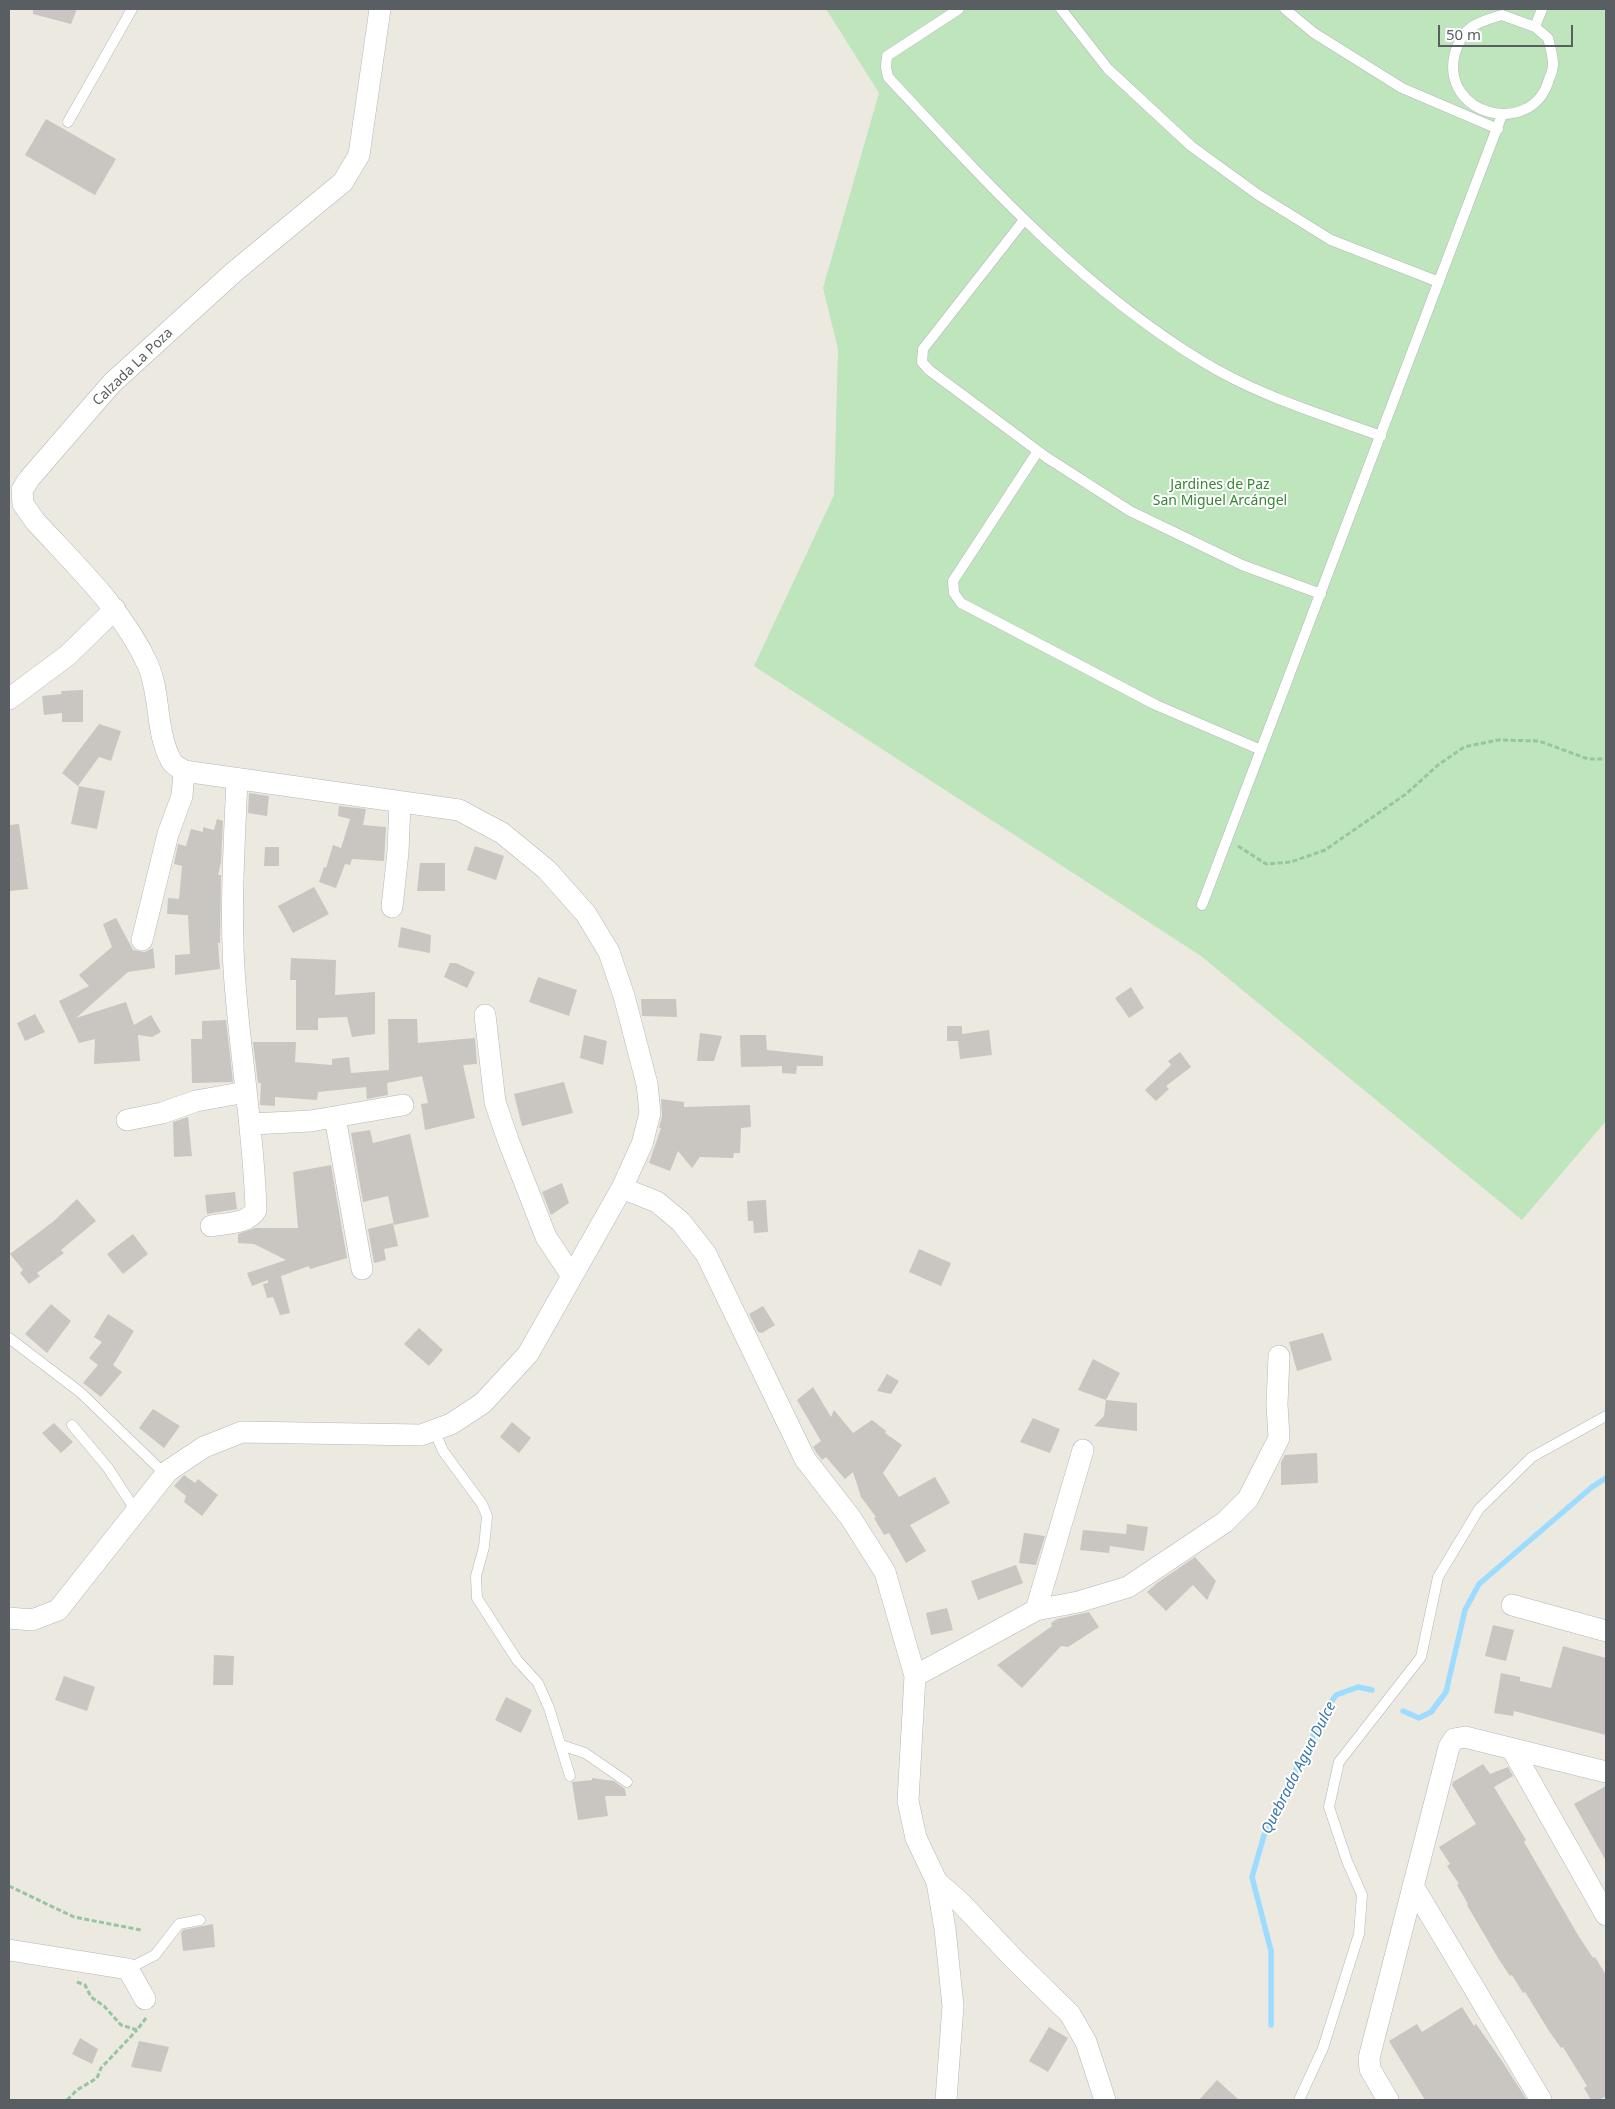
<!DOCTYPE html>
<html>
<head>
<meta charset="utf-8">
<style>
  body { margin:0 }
  #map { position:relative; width:1615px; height:2109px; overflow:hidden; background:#ece9e0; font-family:"Noto Sans",sans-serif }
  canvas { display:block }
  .frame { position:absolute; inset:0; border:10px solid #595e62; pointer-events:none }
  .scale { position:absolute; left:1438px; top:25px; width:135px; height:22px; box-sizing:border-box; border:2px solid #595e62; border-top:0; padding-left:6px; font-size:15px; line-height:18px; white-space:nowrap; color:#595e62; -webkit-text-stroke:4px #fff; paint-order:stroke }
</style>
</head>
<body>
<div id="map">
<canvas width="1615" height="2109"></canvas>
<div class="frame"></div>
<div class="scale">50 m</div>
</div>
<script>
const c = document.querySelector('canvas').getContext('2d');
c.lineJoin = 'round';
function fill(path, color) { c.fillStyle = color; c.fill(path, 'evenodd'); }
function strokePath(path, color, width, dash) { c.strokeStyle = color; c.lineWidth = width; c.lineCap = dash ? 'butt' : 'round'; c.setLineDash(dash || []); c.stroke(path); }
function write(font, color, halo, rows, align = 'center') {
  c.font = font + ' "Noto Sans",sans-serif'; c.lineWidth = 4; c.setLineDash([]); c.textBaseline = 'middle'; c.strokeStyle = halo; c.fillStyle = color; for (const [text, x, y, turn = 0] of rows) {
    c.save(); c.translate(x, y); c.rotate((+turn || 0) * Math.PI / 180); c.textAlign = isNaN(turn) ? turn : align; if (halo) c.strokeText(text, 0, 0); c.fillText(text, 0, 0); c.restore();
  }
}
const green = new Path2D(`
  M826,9H1606V1121L1522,1220L1201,956L754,666L834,495L838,349L823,288L879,93Z`);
const stream = new Path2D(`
  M1403,1711L1419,1718L1431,1712L1446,1692L1465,1610L1479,1584L1592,1487L1606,1478
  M1271,2025V1951L1252,1877L1265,1832L1327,1708L1336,1695L1358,1687L1372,1690`);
const building = new Path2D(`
  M33,9H77L71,24L33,14Z
  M46,119L116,159L95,195L25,155Z
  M83,690V722H62V713L44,715L42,696L62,694L61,691Z
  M99,724L121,731L111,761L99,757L78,786L62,773Z
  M79,786L105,791L97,829L71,824Z
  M249,793L269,796L267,816L248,813Z
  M339,806L366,809L363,825L386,827L384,861L352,859L350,865L345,864L336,888L319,882L324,867L326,868L333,845L341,848L350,819L338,816Z
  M217,819L223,821L221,862L218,875H221L220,943H218L220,969L175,975V955L190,954L188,915L167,914L168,898L179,899L182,866L174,864L178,844L186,846L191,829L203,832V827L214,830Z
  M19,824L28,889L9,891L10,825Z
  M475,846L504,856L496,880L467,870Z
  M265,847H279V866H264Z
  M420,863H445V891H417Z
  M314,887L329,914L293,933L278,906Z
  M116,918L133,950L145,952L153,948L155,968L128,972L76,1018L126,1002L134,1025L151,1015L161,1032L152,1037L138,1035L140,1061L94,1064L95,1039L79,1043L59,1001L89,986L79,975L112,947L103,924Z
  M401,927L431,935L430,953L398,947Z
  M291,958L336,960L335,995L375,992V1034L352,1037L347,1017L318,1018V1030H296V980H290Z
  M450,963H456L475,972L467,988L444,977Z
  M538,977L577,990L569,1016L529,1002Z
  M1131,987L1144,1008L1129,1018L1115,998Z
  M641,999H676L677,1017L642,1016Z
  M35,1014L45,1032L25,1041L17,1023Z
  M388,1019H417L418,1043L475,1038L477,1064L463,1065L475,1118L425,1130L421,1104L428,1103L422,1076L387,1083L388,1095L367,1099L366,1087L318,1092L317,1100L275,1097V1106L260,1105L261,1083H258L253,1042H296L295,1062L332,1065V1059L349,1057L351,1073L389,1070Z
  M226,1020L233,1082L192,1083L191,1039H202V1021Z
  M947,1026H962V1034L989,1030L992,1055L960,1059L958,1041H947Z
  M700,1033L722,1036L714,1061H697Z
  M584,1035L607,1041L603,1065L580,1058Z
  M740,1035H766L767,1050L823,1056V1066H797L796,1074L782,1073V1066L741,1067Z
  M1180,1052L1191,1067L1166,1086L1169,1089L1156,1101L1145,1090L1171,1065L1168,1061Z
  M564,1082L573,1113L522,1126L514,1094Z
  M661,1099L684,1102V1107L750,1105L751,1127L741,1128L740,1153H734L733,1158L700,1157L692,1168L678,1151L670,1171L649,1163L661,1128H659L662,1116Z
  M188,1117L192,1156L174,1157L173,1122Z
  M370,1130L373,1143L410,1134L429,1217L394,1225L388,1196L363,1202L351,1133Z
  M331,1165L347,1258L310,1269L309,1266L281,1276L290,1313L280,1315L273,1297L267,1298L263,1284L268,1283V1280L252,1286L247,1273L286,1260L254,1244L238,1243V1234L255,1228H298L293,1172Z
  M562,1183L569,1203L551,1215L542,1192Z
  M235,1192L237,1209L207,1214L205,1195Z
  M77,1199L96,1221L61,1250L64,1253L37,1273L40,1276L29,1284L20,1273L23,1270L10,1254L54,1221Z
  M766,1200L768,1232L754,1233L753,1221H748L747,1201Z
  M393,1223L398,1246L384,1249L386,1260L374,1263L368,1229Z
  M133,1234L148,1254L123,1274L107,1254Z
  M919,1249L951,1263L941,1286L909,1272Z
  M51,1304L71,1321L47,1353L25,1334Z
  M763,1306L775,1325L762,1333L758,1332L749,1314Z
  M108,1314L134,1331L113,1365L122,1372L101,1397L83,1383L98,1365L89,1358L102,1342L94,1337Z
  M419,1328L443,1350L429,1366L404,1344Z
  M1323,1333L1332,1360L1297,1371L1289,1342Z
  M1093,1359L1120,1373L1106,1400L1137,1403V1431L1094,1426L1104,1416L1106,1400L1078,1390Z
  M887,1374L899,1381L891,1394L877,1391Z
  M813,1387L831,1417L834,1410L853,1433L872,1420L886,1431L885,1433L902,1445L883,1473L899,1497L935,1477L950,1503L910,1525L926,1551L906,1563L889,1533L884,1535L874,1518L876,1517L861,1497L853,1472L845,1479L826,1457L822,1460L816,1452L813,1447L821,1441L797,1400Z
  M153,1409L180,1426L164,1448L139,1428Z
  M1033,1418L1060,1429L1050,1453L1020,1442Z
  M512,1422L531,1438L519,1453L500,1437Z
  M54,1423L73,1442L61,1453L42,1433Z
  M1317,1453L1318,1483L1281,1485V1462L1285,1455Z
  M184,1475L195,1483L198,1479L218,1495L202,1516L184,1502L186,1496L174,1486Z
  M1127,1524L1148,1527L1144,1551L1110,1546L1109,1553L1080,1550L1083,1530L1126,1534Z
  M1024,1533L1045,1536L1036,1565L1019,1563Z
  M1195,1557L1216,1581L1207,1600L1193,1585L1166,1611L1147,1592L1157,1583Z
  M1016,1565L1023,1583L978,1600L971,1581Z
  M947,1608L953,1630L931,1635L926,1613Z
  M1089,1612L1099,1627L1068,1647L1061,1646L1022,1688L997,1665L1052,1626L1051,1623L1057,1619Z
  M1493,1625L1514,1630L1506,1661L1485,1656Z
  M1563,1646L1606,1658V1735L1514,1711L1513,1716L1494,1713L1501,1673L1520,1677V1681L1551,1688Z
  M214,1655L234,1656L233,1685H213Z
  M64,1676L95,1687L87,1711L55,1700Z
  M506,1697L532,1710L521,1733L495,1720Z
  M1483,1764L1490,1774L1508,1767L1513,1776L1494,1787L1526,1840L1524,1842L1578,1935L1593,1958L1595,1957L1606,1975V2096L1599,2100H1591L1584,2088L1587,2086L1563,2047L1561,2048L1549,2031L1525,1992L1523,1993L1512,1975L1510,1976L1498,1958L1467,1905L1468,1904L1457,1885L1459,1884L1447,1866L1450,1864L1439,1847L1476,1824L1452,1785L1453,1782Z
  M592,1778L614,1781L625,1789L626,1796H605L608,1816L578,1820L572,1782L592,1780Z
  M1606,1786V1861L1574,1804Z
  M213,1924L215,1947L183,1951L181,1933L183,1930Z
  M1462,2007L1474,2026L1476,2024L1502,2061L1527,2100H1425L1389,2041L1417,2024L1422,2032Z
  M1049,2027L1068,2038L1048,2072L1029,2061Z
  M80,2038L98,2049L92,2064L72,2054Z
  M139,2041L169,2047L161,2072L131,2067Z
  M1217,2080L1239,2100H1199Z`);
const path = new Path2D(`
  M1238,846L1266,864L1291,862L1325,850L1406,794L1438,765L1464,747L1498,740L1539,741L1588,759H1606
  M9,1886L74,1917L141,1930
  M77,1982L85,1985L91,1997L104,2006L121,2025L137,2030L146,2018
  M67,2100L77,2090L97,2078L101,2068L137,2030`);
const lane = new Path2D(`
  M959,9L887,56L886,67L888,77C984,180 1079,286 1200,360C1256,395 1320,414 1381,436
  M1061,9L1108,69L1191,146L1257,194L1331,240L1439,282
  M1285,9L1314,33L1402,88L1498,129
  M1502,15L1535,27L1548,38C1550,46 1553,56 1553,64C1553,69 1551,75 1549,79C1533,139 1439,116 1455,53C1463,26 1478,22 1502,15Z
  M1535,27L1542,9
  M68,122L132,9
  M1024,220L923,349L922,362L929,370L1046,457L1130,511L1242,565L1321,594
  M1038,451L953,581L954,593L961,603L1156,705L1261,750
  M1202,905L1502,115
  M9,1338L80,1392L165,1474
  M72,1425L108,1468L136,1511
  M434,1430L443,1451L482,1504L487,1516L484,1547L476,1576L477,1598L517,1660L538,1683L549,1708L570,1776
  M561,1745L585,1753L627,1782
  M128,1969L155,1955L179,1924L200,1920
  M1299,2100L1323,2048L1359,1934L1362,1895L1347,1861L1329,1807L1339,1762L1421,1657L1438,1577L1479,1509L1532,1457L1606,1416`);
const street = new Path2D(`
  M9,699L68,655L115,609
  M392,907L398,852L400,802
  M142,940L168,834L182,796L184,771
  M485,1015L495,1102L508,1140L546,1237L572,1276
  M335,1117L362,1269
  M127,1120L162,1113L196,1101L246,1092
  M251,1124L311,1121L403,1105
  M622,1188L657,1202L681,1222L706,1254L805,1459L850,1517L885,1572L915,1676L908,1801L916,1838L937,1882L945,1929L953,2006L946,2100
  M211,1226C226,1223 248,1224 256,1210C254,1138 242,1067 236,995C229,923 234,851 237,779
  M1512,1605L1606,1631
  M1036,1610L1078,1602L1128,1587L1225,1522L1248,1499L1279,1438L1277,1404L1279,1356
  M9,1618L32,1620L58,1610L168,1471L204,1447L242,1432L421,1435L451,1424L483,1403L528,1354L622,1188L642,1144L650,1113L647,1084L624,996L609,952L586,914L547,870L502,833L459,810L184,771C180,768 175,766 172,762C155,733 161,695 148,665C122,608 76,566 35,521L23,504L22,490L29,479L112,383L234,272L343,182L359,155L380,9
  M915,1676L1036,1610L1083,1450
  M1512,1749L1606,1915
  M937,1882L959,1901L1014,1959L1070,2014L1086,2042L1105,2100
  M1413,1886L1541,2100
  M9,1950L128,1969L145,1999
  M1388,2100L1370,2069L1369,2058L1449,1747L1454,1739L1465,1737L1606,1772`);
const streetNames = [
  ["Calzada La Poza",133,367,-44]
];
const parkNames = [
  ["Jardines de Paz",1220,485],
  ["San Miguel Arcángel",1220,501]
];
const waterNames = [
  ["Quebrada Agua Dulce",1299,1768,-63]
];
fill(green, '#bfe5bc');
strokePath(stream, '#9edcff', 5.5);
fill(building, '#c9c5c0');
strokePath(lane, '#b3b7bb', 11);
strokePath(street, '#b3b7bb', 22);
strokePath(path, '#95c6a0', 3, [5, 2.5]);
strokePath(lane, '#fff', 10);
strokePath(street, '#fff', 21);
write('14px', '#595e62', '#fff', streetNames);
write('14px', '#378534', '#fff', parkNames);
write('italic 15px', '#3977a7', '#fff', waterNames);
</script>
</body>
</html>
